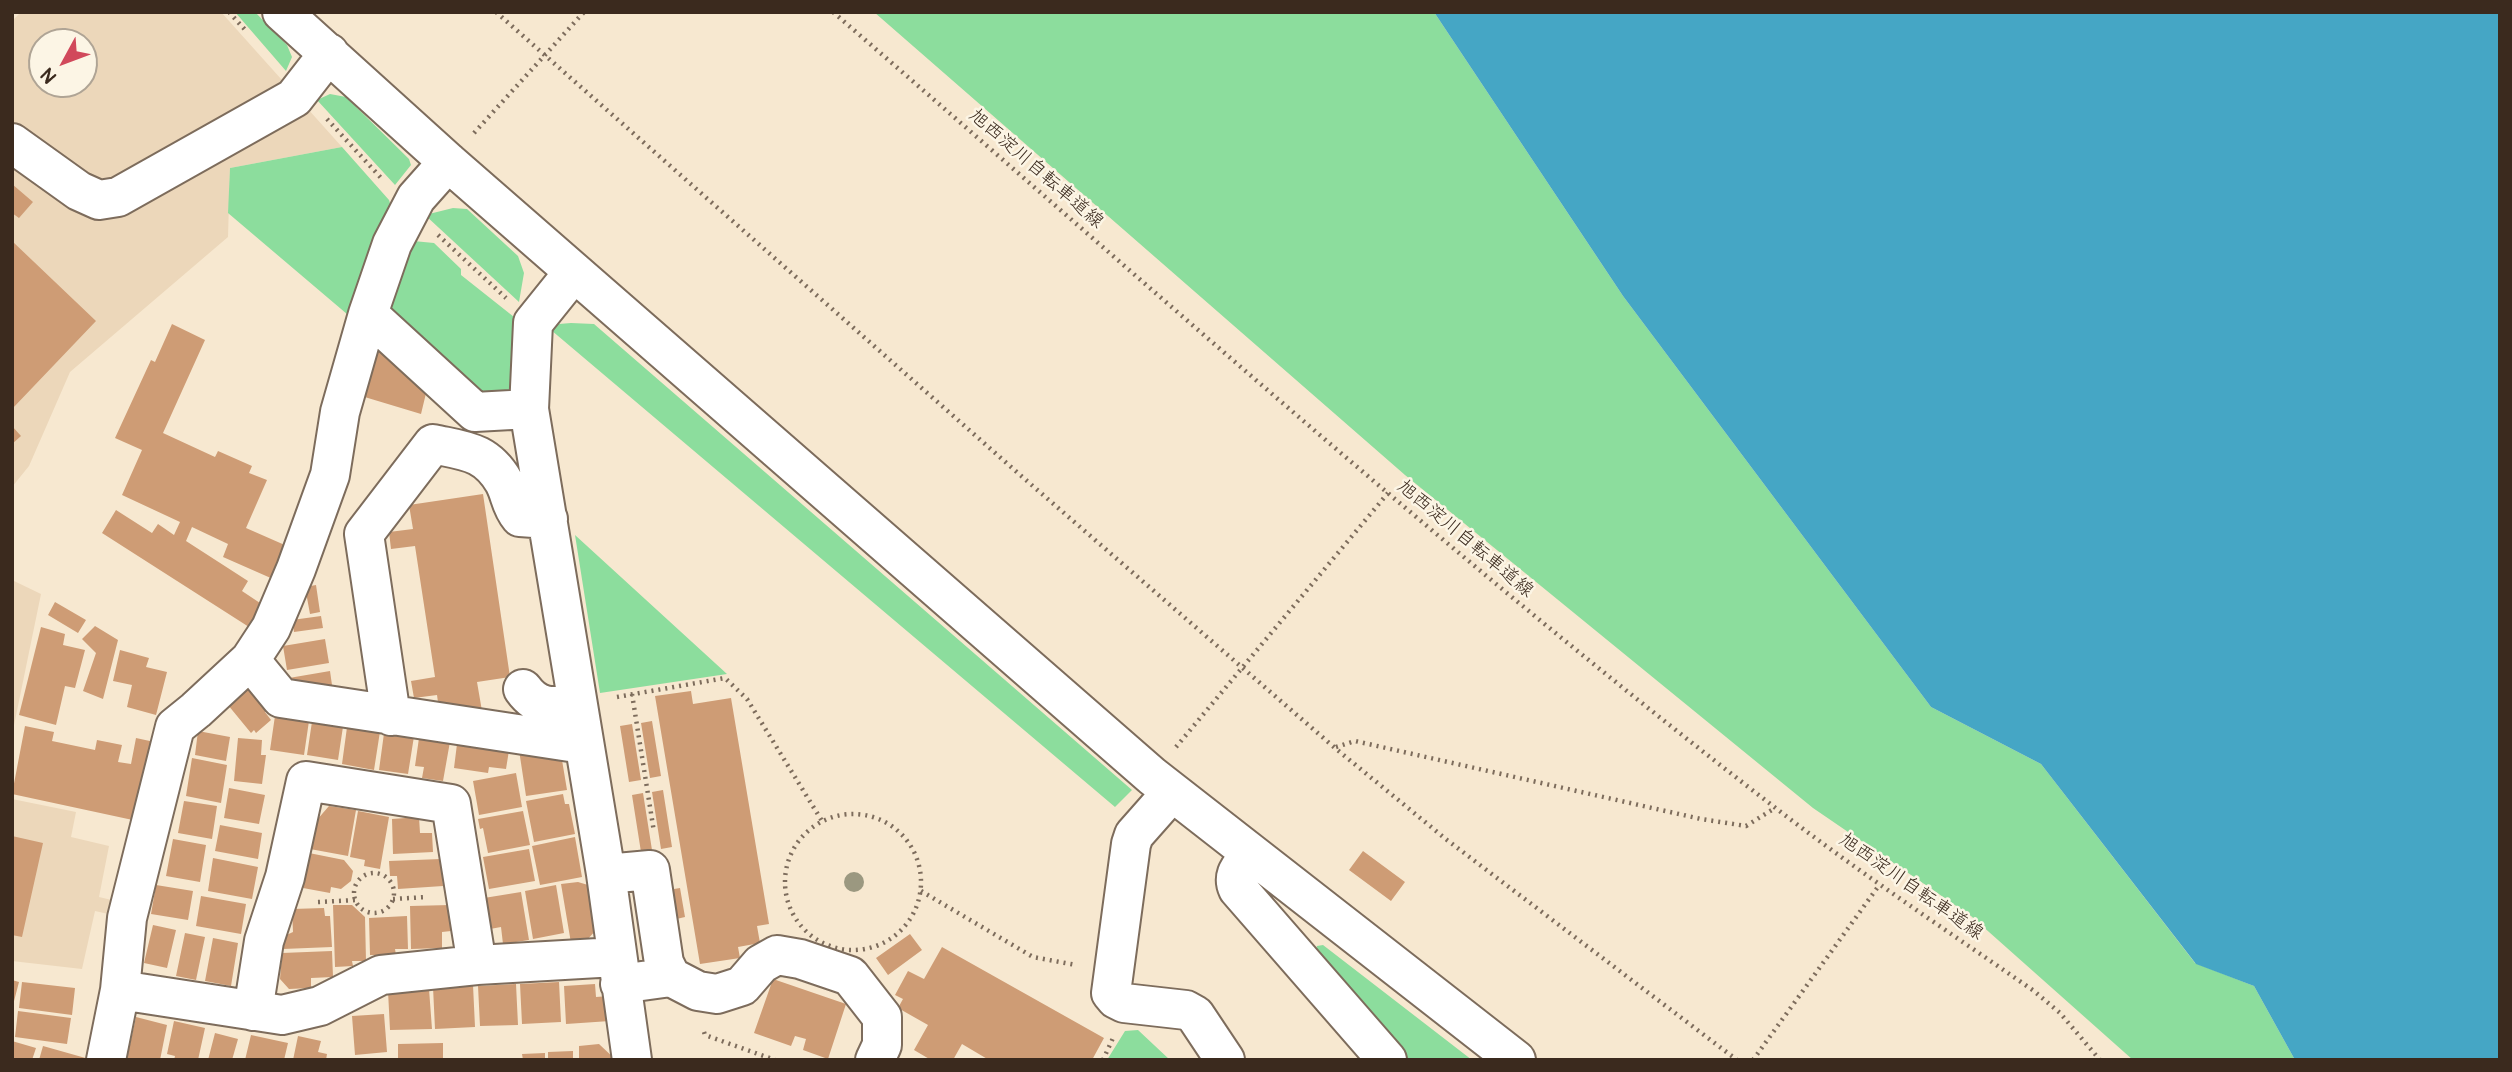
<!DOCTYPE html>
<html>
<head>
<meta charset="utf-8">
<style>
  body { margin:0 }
  #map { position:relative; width:2512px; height:1072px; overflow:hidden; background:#f7e8d0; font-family:Pangolin,sans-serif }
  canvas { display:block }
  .frame { position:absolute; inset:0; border:14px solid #3b2a1e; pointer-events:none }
  .north { position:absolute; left:28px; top:28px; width:70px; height:70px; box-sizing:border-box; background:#fcf5e5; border:2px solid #afa495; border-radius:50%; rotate:229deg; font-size:19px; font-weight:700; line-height:28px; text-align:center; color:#3b2a1e }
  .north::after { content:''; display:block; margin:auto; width:24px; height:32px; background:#d1495b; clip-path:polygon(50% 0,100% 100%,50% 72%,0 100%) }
</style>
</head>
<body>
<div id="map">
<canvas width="2512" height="1072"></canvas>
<div class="frame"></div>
<div class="north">N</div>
</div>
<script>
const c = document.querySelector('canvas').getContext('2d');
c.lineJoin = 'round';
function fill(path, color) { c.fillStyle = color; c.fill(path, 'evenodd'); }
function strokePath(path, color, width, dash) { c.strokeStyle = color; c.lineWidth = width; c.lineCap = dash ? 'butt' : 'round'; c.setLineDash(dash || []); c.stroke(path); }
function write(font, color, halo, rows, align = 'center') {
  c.font = font + ' Pangolin,"Klee One",sans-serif'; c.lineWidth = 5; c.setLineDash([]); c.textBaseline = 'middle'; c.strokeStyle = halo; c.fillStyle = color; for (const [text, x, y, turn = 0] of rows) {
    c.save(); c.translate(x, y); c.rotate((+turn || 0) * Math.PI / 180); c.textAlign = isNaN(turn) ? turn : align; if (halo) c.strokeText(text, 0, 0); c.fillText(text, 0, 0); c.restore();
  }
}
const built = new Path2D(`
  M21,12H221L342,147L230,168L228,237L70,372L29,466L12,487V21ZM42,42H84V84H42Z
  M12,580L41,594L12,735Z
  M12,799L76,812L71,837L109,846L99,897L116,901L113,915L95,911L82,969L12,961Z`);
const green = new Path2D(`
  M235,12H255L287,45L292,57L286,71Z
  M874,12H1434L1623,296L1931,707L2041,764L2195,963L2254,986L2295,1060H2133L1971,916L1813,808L1405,475Z
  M330,94L346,97L409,159L411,165L395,185L317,100Z
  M342,147L389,200L395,219L354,320L228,213L230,168Z
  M453,208L467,209L518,256L524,273L519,302L425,215Z
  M403,240L434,243L461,269V275L514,317L518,386L506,398L473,397L385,320Z
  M571,323L594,324L1132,790L1115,807L551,330L559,324Z
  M575,535L727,674L600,693Z
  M1323,945L1472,1060H1404L1315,953L1317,946Z
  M1138,1030L1170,1060H1107L1125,1031Z`);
const water = new Path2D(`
  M1434,12H2500V1060H2295L2254,986L2196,964L2041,764L1931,707L1623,296Z`);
const building = new Path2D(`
  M12,184L33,202L19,218L12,213Z
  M12,241L96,321L12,409Z
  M172,324L205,340L163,433L215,457L218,451L252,466L249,473L267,480L246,528L287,546L273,579L223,557L228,544L192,527L186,541L248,581L242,591L263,605L249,627L102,533L116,510L152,533L158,524L174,535L180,522L122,495L142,450L115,438L151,360L155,362Z
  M370,348L384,349L428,385L421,414L358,395Z
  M12,426L21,436L12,444Z
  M483,494L510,677L477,682L482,711L440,717L437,695L414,698L411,681L435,677L415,546L391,549L389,532L413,529L409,505Z
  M316,585L320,612L310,614L305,587Z
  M55,602L86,620L78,633L48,615Z
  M321,616L323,628L294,632L292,620Z
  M95,626L118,640L103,699L83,691L96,653L82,639Z
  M41,627L65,634L63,645L85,650L75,688L65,686L56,725L19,715Z
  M325,639L329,663L287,670L283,646Z
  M120,650L149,658L146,667L167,672L156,715L127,707L132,685L113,681Z
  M330,671L332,685L291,691L289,678Z
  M254,684L272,706L265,712L271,720L256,733L254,730L251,733L228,705Z
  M691,691L693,704L731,698L769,924L757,926L760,943L738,947L740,958L700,964L655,696Z
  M276,709L310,714L304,755L270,750Z
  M313,715L344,720L338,760L307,755Z
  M348,720L381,725L374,770L342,764Z
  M652,721L661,776L650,778L641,723Z
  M632,724L641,780L629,782L620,726Z
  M25,726L54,732L52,741L95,750L97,740L122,745L118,762L131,764L136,738L159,743L142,822L12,794Z
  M385,726L415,730L408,774L379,770Z
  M198,731L230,737L226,761L195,755Z
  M420,731L451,736L443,781L422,778L424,767L415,766Z
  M458,736L510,744L506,769L489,767L488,773L454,768Z
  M238,738L262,740L261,755H266L262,784L234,781Z
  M519,750L561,754L567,790L526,796Z
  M192,758L227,765L221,803L186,796Z
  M516,773L522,807L479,815L473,781Z
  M229,788L265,795L259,824L224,818Z
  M663,790L672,847L661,849L652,792Z
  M643,793L652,850L641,852L632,795Z
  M563,794L565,804H569L575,834L534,842L526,801Z
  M184,801L217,806L212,839L178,833Z
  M329,806L356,810L348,856L310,849L316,821Z
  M358,811L389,817L380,869L364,866L365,860L350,857Z
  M523,811L530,845L488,853L483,828L480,829L478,819Z
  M419,817L420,833H432L433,852L393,854L392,819Z
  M220,825L262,833L258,859L215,851Z
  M12,836L43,843L22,937L12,935Z
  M575,837L582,877L540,885L532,846Z
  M173,839L206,845L200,882L166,876Z
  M529,849L535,881L489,889L483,857Z
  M1363,851L1405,882L1391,901L1349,870Z
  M309,853L344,860L353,871L351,881L341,889L331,887L330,893L303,888Z
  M213,858L258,867L252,899L208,891Z
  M441,859L443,886L398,889L397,876H390L389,861Z
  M578,882L588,885L594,892L597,929L586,941L571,943L561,884Z
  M156,885L193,891L188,920L151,914Z
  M556,885L564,933L533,939L525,891Z
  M680,888L685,917L668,921L662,891Z
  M521,892L529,940L503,944L501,927L490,929L484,898Z
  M201,896L246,904L241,934L196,926Z
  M333,905H352L365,917L366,961H352L353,966L335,967Z
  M450,905L451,931L442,932V948L411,949L410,906Z
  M324,908L325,916H330L332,947L283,949L282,937L293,932L292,909Z
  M407,916L408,949H395L396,955H370L369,918Z
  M153,925L176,930L167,968L144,963Z
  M185,933L205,937L196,980L176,976Z
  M910,934L922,950L888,975L876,958Z
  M213,938L238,943L231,986L205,981Z
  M942,947L1104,1038L1092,1060H989L962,1044L953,1060H931L914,1050L928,1025L898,1008L903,999L895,995L908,971L924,979Z
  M332,951L333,977L311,978V988L289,989L280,979L282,953Z
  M773,979L846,1004L828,1059L803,1050L806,1039L795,1036L791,1046L754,1033Z
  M12,980L19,982L13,1005H12Z
  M22,982L75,988L72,1015L19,1008Z
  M559,982L561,1022L522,1024L520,984Z
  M516,984L518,1025L480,1026L478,986Z
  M595,984L596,997L609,996L610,1021L566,1024L564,986Z
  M473,985L475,1027L435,1029L433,987Z
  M429,989L432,1029L390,1030L388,991Z
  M18,1011L71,1018L67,1044L15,1037Z
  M384,1014L387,1052L355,1055L352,1016Z
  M136,1017L167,1025L160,1060L127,1058Z
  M174,1021L205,1028L198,1060H174L175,1056L167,1054Z
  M215,1033L238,1039L232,1060H208Z
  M251,1035L288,1043L284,1060H245Z
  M298,1036L321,1041L318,1052L327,1054L326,1060H293Z
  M12,1041L36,1048L32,1060H12Z
  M443,1043V1060H398V1044Z
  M599,1044L616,1060H579V1046Z
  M43,1046L89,1059L88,1060H39Z
  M573,1051V1060H548V1052Z
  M545,1053V1060H523L522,1054Z`);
const path = new Path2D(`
  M229,12L247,32
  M496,12L1019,474L1335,748L1447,840L1737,1060
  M833,12C1143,280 1448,556 1773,806C1857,871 1946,930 2034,991L2060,1013L2100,1060
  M327,119L382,179
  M474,133L584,12
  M438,235L506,298
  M632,694L654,832
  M617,697L725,678L747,699L822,821
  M1176,747L1388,493
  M1336,747L1355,741L1701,819L1746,826L1775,808
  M785 882a68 68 0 1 1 136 0a68 68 0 1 1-136 0Z
  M354 893a20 20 0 1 1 40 0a20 20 0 1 1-40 0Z
  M921,891L1033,957L1076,965
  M393,899L427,897
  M318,902L356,900
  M704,1032L705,1035L775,1060
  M1103,1060L1113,1038
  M1753,1060L1880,884`);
const minor = new Path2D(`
  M282,12L448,162L1152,776L1516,1060
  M12,143L79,191L99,200L118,197L294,98L329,53
  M574,272L533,323L529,409L606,874L632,1060
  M368,314L475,412L529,409
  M250,660L281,698L583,744
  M523,689C538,710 554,707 577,704
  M391,716L364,534L433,444C465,451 486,451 504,482C511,495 510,505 520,517L548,519
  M1172,792L1134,835L1131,844L1111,993L1116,999L1124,1003L1186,1010L1195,1015L1225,1060
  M1250,854C1242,866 1231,874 1238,889L1387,1060
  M606,874L650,870L664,963L671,977
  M620,984L671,977L698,991L717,994L742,986L761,964L777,955L800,959L850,976L882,1017V1045L875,1060
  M120,990L282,1015L320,1006L381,975L477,965L616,957
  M253,1011L264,941L285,877L306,781L451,804L477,965
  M106,1060L120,990L127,918L175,727L196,710L250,660L271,628L296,569L330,475L340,412L368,314L392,244L416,198L448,162`);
const trees = [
  [854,882]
];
const streetNames = [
  ["旭西淀川自転車道線",1036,169,41],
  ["旭西淀川自転車道線",1465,539,40],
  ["旭西淀川自転車道線",1911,887,35]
];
fill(built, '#ecd7ba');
fill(green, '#8cdd9d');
fill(water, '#45a6c5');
fill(building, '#ce9c75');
strokePath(minor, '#7d6c5c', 42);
strokePath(path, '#7d6c5c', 4.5, [2, 5]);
strokePath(minor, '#fff', 38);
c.fillStyle = '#9b9880';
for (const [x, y] of trees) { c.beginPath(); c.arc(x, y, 10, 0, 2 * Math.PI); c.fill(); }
write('19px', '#3b2a1e', '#fcf5e5', streetNames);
</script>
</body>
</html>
